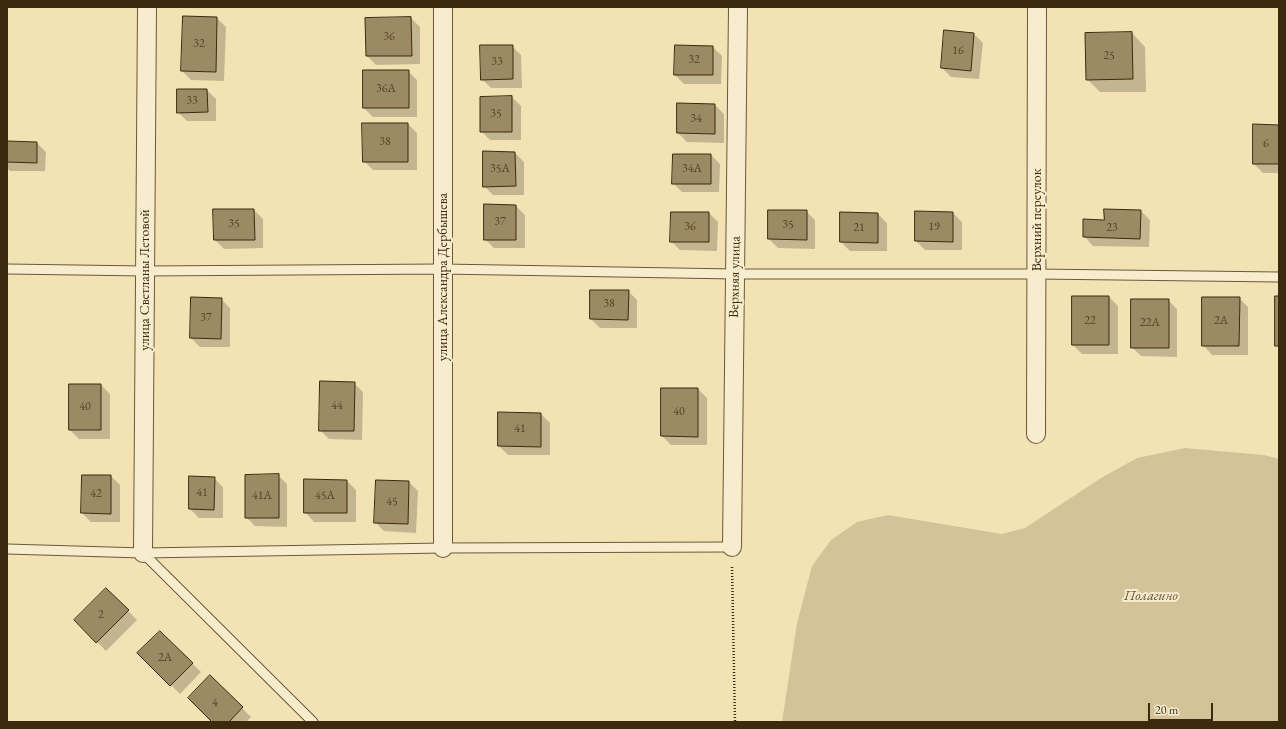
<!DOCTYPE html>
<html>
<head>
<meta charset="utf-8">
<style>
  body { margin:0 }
  #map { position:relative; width:1286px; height:729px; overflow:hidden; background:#f3e3b4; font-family:"EB Garamond",serif }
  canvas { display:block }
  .frame { position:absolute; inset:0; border:8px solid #3d290e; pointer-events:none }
  .scale { position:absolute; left:1148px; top:703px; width:65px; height:18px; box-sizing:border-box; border:2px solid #3d290e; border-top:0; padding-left:5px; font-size:12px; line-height:14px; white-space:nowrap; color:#3d290e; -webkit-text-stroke:3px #f7edce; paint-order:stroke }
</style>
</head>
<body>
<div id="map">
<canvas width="1286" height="729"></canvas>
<div class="frame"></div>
<div class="scale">20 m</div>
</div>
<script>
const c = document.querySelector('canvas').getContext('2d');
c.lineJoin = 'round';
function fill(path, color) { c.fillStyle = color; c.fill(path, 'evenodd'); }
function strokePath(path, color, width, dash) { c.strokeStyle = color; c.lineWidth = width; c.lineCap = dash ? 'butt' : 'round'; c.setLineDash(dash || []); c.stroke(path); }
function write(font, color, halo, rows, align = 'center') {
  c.font = font + ' "EB Garamond",serif'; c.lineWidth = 4; c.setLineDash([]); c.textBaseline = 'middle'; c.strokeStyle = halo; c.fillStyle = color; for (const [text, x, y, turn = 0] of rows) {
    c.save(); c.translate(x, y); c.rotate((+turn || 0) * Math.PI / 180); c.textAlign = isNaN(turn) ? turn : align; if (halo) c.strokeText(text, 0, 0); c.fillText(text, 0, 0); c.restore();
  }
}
const green = new Path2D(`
  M1185,448L1264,455L1279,459V722H782L797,623L812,566L831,540L857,522L888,515L1002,534L1025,528L1101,478L1137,458Z`);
const shadow = new Path2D(`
  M217,18L226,27L224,81L191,80L182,71Z
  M411,18L420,27V64L376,65L367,56Z
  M1132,33L1145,47L1146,92H1100L1087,79Z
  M974,34L983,43L979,79L951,77L942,68Z
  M512,46L521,55L522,88H491L482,79Z
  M713,47L722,56L721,84H684L675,75Z
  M408,71L417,80V117H373L364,108Z
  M207,90L216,99V121H187L178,112Z
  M512,97L521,106V140H490L481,131Z
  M678,104L715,105L724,114V143L687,142L678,133Z
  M408,124L417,133V170H373L364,161Z
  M1279,126V173H1263L1254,164Z
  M7,142L37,143L46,152L45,171H10L7,168Z
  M484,152L515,153L524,162V195H493L484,186Z
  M711,155L720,164L719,192H682L673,183Z
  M516,206L525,215V248H494L485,239Z
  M254,210L263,219V248L224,249L215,240Z
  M806,211L815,220V249L778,248L769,239Z
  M1141,211L1150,220L1149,247L1093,246L1084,236L1105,221Z
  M709,213L718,222L717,251L680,250L671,241Z
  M841,213L878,214L887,223V251H850L841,242Z
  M953,213L962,222V250H925L916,241Z
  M628,291L637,300V328H600L591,319Z
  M1109,297L1118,306V354H1082L1073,345Z
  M1239,298L1248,307V355H1212L1203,345Z
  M221,299L230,308V347H200L191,338Z
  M1168,300L1177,309V357L1141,356L1132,347Z
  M354,383L363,392L362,440L329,439L320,430Z
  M101,385L110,394V439H79L70,430Z
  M662,389H698L707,398V445H671L662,436Z
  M499,413L541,414L550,423V455H508L499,446Z
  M278,475L287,484V527L255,526L246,517Z
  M83,476H111L120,485V522H91L82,513Z
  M214,478L223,487V518H199L190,509Z
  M347,481L356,490V522H314L305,512Z
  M377,481L409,482L418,491L416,533L384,531L375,522Z
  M106,589L137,620L106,651L75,620Z
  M160,632L201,672L180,694L139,653Z
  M210,676L251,717L246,722H213Z`);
const building = new Path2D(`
  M183,16L217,17L216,72L181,71Z
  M411,17L412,56H366L365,18Z
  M944,30L974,33L971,71L941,68Z
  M1132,32L1133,79L1086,80L1085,33Z
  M480,45H513V79L481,80Z
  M675,45L713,46V75H674Z
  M363,70H409V108H363Z
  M177,89H207L208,112L177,113Z
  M512,96V132H480V97Z
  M677,103L715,104V134L677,133Z
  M362,123H408V162H363Z
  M1253,124L1279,125V164H1253Z
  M7,141L37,142V163L7,162Z
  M483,151L515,152L516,186L483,187Z
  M673,154H711V184H672Z
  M484,204L516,205V240H484Z
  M213,209H254L255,240H214Z
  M1104,209L1141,210L1140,239L1083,237V219L1104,220Z
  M768,210H807V240L768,239Z
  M915,211L953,212V242L915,241Z
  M671,212H709V242H670Z
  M840,212L878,213V243L840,242Z
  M590,290H629L628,320L590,319Z
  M1072,296H1109V345H1072Z
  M1275,296H1279V346H1275Z
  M191,297L222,298L221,339L190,338Z
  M1202,297H1240L1239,346H1202Z
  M1131,299H1169V348H1131Z
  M320,381L355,382L354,431H319Z
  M69,384H101V430H69Z
  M661,388H698V437L661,436Z
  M498,412L541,413V447L498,446Z
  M279,474V518H245V475Z
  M82,475H111V514L81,513Z
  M189,476L215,477L214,510L189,509Z
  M304,479L347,480V513H304Z
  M376,480L409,481L408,524L374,523Z
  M106,588L129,610L96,643L74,620Z
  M160,631L193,663L170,686L137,653Z
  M210,675L243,707L229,722H212L188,698Z`);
const path = new Path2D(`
  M732,567L735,722`);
const lane = new Path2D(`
  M7,269L145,271L442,269L735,274H1036L1279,277
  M7,549L143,553L443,548L732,547
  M143,553L313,722`);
const street = new Path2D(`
  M1036,434L1037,7
  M732,547L738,7
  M443,548V7
  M143,553L147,7`);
const numberNames = [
  ["36",389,37],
  ["32",199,44],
  ["16",958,51],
  ["25",1109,56],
  ["32",694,60],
  ["33",497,62],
  ["36А",386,89],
  ["33",192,101],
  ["35",496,114],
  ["34",696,119],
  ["38",385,142],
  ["6",1266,144],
  ["35А",500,169],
  ["34А",692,169],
  ["37",500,222],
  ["35",234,224],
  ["35",788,225],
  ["36",690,227],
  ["19",934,227],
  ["21",859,228],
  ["23",1112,228],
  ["38",609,304],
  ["37",206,318],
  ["22",1090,321],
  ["2А",1221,321],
  ["22А",1150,323],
  ["44",337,406],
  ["40",85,407],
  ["40",679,412],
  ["41",520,429],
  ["41",202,493],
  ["42",96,494],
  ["41А",262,496],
  ["45А",325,496],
  ["45",392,502],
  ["2",101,615],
  ["2А",165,658],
  ["4",215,703]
];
const streetNames = [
  ["Верхний переулок",1037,220,-90],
  ["улица Александра Дербышева",443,277,-90],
  ["Верхняя улица",735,277,-89],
  ["улица Светланы Летовой",145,280,-90]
];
const parkNames = [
  ["Полагино",1151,596]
];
fill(green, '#d4c398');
fill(shadow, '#0003');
fill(building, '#9c8a64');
strokePath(building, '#3d290e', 1);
strokePath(lane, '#6a5838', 11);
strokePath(street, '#6a5838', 20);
strokePath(path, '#3d290e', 2.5, [1, 2]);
strokePath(lane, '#f7edce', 9);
strokePath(street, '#f7edce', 18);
write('12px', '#554124', null, numberNames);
write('14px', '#3d290e', '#f7edce', streetNames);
write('italic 14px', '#635030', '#f7edce', parkNames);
</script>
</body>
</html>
